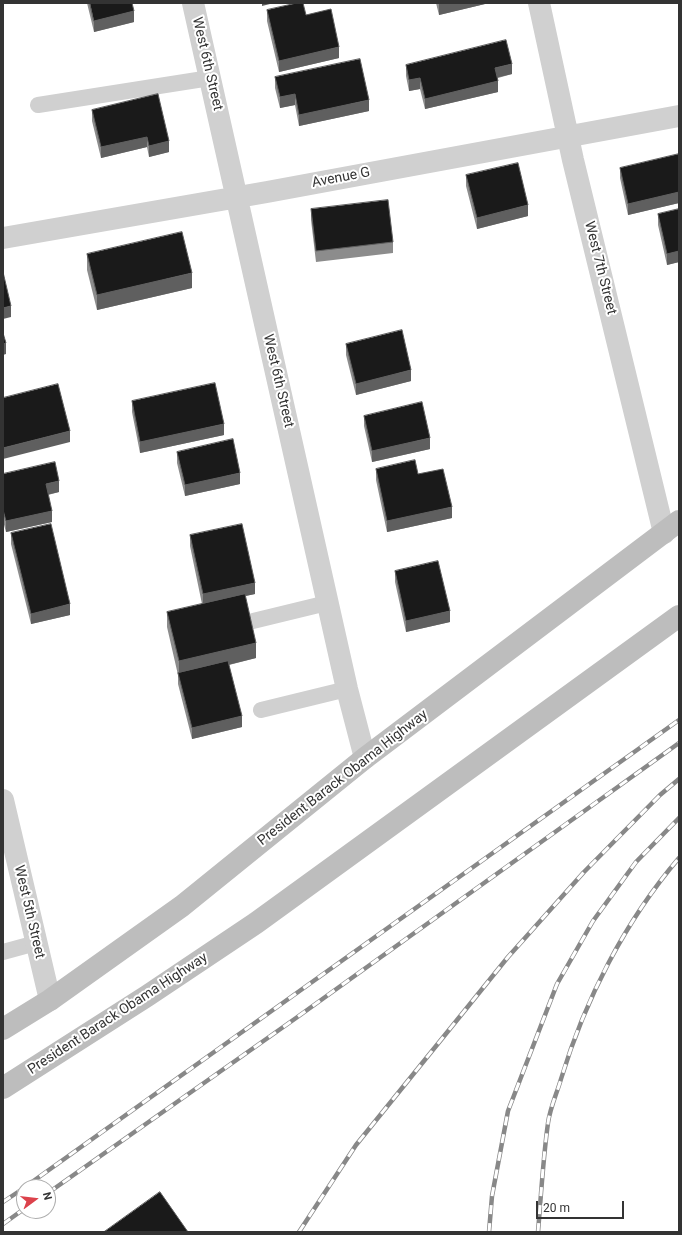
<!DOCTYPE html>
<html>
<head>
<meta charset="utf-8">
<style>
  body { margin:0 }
  #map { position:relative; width:682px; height:1235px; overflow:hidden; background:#fff; font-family:Roboto,sans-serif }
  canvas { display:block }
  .frame { position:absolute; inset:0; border:4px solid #333; pointer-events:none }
  .north { position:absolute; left:16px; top:1179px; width:40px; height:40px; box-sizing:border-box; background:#fff; border:1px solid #adadad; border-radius:50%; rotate:75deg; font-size:11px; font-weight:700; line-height:16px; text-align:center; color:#333 }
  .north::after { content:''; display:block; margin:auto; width:14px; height:18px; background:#dc424b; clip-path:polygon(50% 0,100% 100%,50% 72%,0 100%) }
  .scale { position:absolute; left:536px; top:1201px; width:88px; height:18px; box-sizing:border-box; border:2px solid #333; border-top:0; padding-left:5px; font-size:12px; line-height:14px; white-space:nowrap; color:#333; -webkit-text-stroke:3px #fff; paint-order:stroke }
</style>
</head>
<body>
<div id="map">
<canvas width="682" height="1235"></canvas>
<div class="frame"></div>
<div class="north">N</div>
<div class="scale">20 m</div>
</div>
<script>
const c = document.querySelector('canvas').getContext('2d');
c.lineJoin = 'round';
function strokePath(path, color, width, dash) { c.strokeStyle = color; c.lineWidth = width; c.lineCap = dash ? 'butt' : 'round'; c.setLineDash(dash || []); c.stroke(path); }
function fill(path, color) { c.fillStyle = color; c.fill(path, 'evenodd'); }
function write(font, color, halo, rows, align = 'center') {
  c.font = font + ' Roboto,sans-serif'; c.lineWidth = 4; c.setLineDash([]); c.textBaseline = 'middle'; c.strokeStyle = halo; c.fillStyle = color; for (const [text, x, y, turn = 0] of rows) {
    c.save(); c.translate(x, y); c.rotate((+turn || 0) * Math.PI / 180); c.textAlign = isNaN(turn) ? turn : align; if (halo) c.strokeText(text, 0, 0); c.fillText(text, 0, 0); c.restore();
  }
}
const lane = new Path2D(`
  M38,105L210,78
  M253,621L327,603
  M261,710L347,689
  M3,952L36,943`);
const street = new Path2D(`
  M193,3L347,689L365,758
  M539,3L573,160L664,533
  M3,238L267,192L679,116
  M3,800L50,1000`);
const secondary = new Path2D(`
  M3,1029L50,1000L182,906L365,758L679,521
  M3,1088L147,996L256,923L679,616`);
const rail = new Path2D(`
  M25,1187L679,720
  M48,1193L296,1018L679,743
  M3,1202L24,1188
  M3,1224L24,1209
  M299,1232L356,1145L508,957L584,872L660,795L679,779
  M489,1232L492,1196L508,1111L557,984L593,921L636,862L679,818
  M538,1232C541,1196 543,1159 548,1123C550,1108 557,1093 561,1079C585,1000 625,921 679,858`);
const wall = new Path2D(`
  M87,3H132L134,22L94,32Z
  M436,3H485V4L439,15Z
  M267,10L306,15L339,58L279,72L267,21Z
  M406,65L512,74L498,78V92L425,109L420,89L409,91L406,76Z
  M275,77L369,111L299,126L295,105L280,108L275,88Z
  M158,94L169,152L149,157L147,147L101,158L92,121V110Z
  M679,154V203L628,215L620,178V168Z
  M466,175L528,216L477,229L466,186Z
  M311,209L393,242V253L316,262L311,220Z
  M679,209V262L667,265L658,225V214Z
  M87,254L192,288L97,310L87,270Z
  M346,344L411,381L356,395L346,355Z
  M132,401L224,435L140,453L132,412Z
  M364,416L430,449L372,462L364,426Z
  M177,452L240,484L185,496L177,463Z
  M376,469L418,474L452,518L387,532L376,480Z
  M3,474L59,492L48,495L52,522L6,532L3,521Z
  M11,533L70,615L31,624L11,544Z
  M190,535L255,594L245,596L256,658L229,665L242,727L192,739L178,684V675L167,627V612L202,604L190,546Z
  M395,571L450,622L406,632L395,582Z`);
const shadedWall = new Path2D(`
  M262,3H274L262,6Z
  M439,3H485V4L439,15Z
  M134,11V22L94,32V21Z
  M339,47V58L279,72V61Z
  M512,64V74L495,78V68Z
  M420,78V89L409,91V80Z
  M498,81V92L425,109V99Z
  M295,94V105L280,108V97Z
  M369,100V111L299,126V115Z
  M147,137V147L101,158V147Z
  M169,141V152L149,157V146Z
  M679,192V203L628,215V204Z
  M528,205V216L477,229V218Z
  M679,251V262L667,265V254Z
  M192,273V288L97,310V295Z
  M11,306V317L3,319V308Z
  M6,343V354L3,355V344Z
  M411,370V381L356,395V384Z
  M224,424V435L140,453V442Z
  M70,431V442L3,459V448Z
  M430,438V449L372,462V451Z
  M240,473V484L185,496V485Z
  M59,481V492L46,495V484Z
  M452,507V518L387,532V521Z
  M52,511V522L6,532V521Z
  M255,583V594L203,605V594Z
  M70,604V615L31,624V614Z
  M450,611V622L406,632V621Z
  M256,643V658L179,677V661Z
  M242,716V727L192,739V728Z`);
const building = new Path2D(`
  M90,3H132L134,11L94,21Z
  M297,3H303L306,15L331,9L339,47L279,61L267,10Z
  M506,40L512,64L495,68L498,81L425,99L420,78L409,80L406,65Z
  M360,59L369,100L299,115L295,94L280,97L275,77Z
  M158,94L169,141L149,146L147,137L101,147L92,110Z
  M679,154V192L628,204L620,168Z
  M518,163L528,205L477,218L466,175Z
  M388,200L393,242L316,251L311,209Z
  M679,209V251L667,254L658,214Z
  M182,232L192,273L97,295L87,254Z
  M3,272L11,306L3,308Z
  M402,330L411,370L356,384L346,344Z
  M3,333L6,343L3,344Z
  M215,383L224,424L140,442L132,401Z
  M58,384L70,431L3,448V398Z
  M422,402L430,438L372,451L364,416Z
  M233,439L240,473L185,485L177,452Z
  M415,460L418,474L443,469L452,507L387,521L376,469Z
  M55,462L59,481L46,484L52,511L6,521L3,510V474Z
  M51,524L70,604L31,614L11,533Z
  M242,524L255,583L203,594L190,535Z
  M438,561L450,611L406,621L395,571Z
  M245,594L256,643L179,661L167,612Z
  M228,661L242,716L192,728L178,673Z
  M160,1192L188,1232H104Z`);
const streetNames = [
  ["West 6th Street",207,64,77],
  ["Avenue G",341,178,-11],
  ["West 7th Street",600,268,76],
  ["West 6th Street",278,381,77],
  ["President Barack Obama Highway",343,778,-38],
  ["West 5th Street",29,912,77],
  ["President Barack Obama Highway",118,1014,-33]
];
strokePath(lane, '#d0d0d0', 16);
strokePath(street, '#d0d0d0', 22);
strokePath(secondary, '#bdbdbd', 22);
strokePath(rail, '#888', 4.5);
strokePath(rail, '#fff', 3, [9]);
fill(wall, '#8c8c8c');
fill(shadedWall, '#5f5f5f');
fill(building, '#1a1a1a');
strokePath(building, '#5f5f5f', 1);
write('14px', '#333', '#fff', streetNames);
</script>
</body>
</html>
